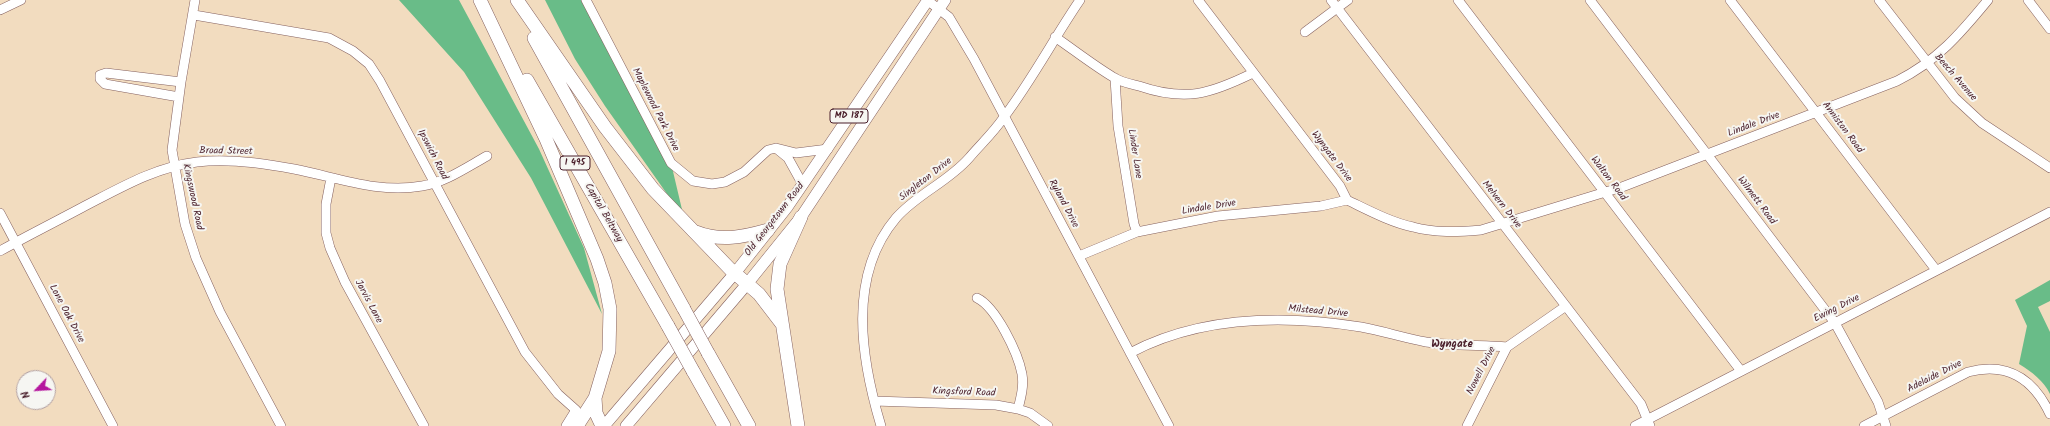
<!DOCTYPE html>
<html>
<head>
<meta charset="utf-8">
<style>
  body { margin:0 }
  #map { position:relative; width:2050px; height:426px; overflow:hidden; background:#f2dcbf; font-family:Kalam,sans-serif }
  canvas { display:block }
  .north { position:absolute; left:16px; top:370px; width:40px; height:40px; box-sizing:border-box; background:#f6f6f2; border:1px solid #b1a0a2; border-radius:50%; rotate:245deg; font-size:11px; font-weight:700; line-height:16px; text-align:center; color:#4a1f2b }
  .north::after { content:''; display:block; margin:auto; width:14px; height:18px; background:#b5179e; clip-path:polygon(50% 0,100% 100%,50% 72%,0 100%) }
</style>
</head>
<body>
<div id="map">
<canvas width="2050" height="426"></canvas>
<div class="north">N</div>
</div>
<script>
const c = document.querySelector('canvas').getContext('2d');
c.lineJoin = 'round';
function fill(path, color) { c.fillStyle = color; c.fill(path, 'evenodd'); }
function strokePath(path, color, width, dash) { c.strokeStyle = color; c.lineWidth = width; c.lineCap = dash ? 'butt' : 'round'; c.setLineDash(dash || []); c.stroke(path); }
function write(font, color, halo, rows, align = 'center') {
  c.font = font + ' Kalam,sans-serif'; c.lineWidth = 4; c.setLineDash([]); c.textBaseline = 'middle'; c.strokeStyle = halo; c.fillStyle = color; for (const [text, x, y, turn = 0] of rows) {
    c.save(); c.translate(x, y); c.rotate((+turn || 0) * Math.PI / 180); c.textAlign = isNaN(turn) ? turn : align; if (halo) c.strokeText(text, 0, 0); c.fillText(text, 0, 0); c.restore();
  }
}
const forest = new Path2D(`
  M399,0H459L539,149L584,248L602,314L531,178L464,72Z
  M545,0H586L671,163L684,218L605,106L575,59Z
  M2050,280V301L2038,307L2050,332V394C2044,381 2032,372 2019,364L2027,326L2015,300Z`);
const minor = new Path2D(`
  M195,0L181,82L172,150L185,224L196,258L220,312L281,426
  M586,0L671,163L693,181L712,184L725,182L744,172L768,150L776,148L796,153L828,149
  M927,0L949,17L974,59L1169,426
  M1198,0L1340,186L1347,200C1368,210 1390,222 1413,227C1435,233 1458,232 1481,230L1622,187L1897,81C1937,61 1960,34 1988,0
  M1331,0L1641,404L1650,426
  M1458,0L1741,371
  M1590,0L1835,323L1878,402L1886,426
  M1730,0L1936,270
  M1879,0L1955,98L1982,123L2050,168
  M2028,0L2050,29
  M0,10L21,0
  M194,15L329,38L353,51L369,64L380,81L525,352L558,394L576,410L566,426
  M1305,32L1348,0
  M1055,37C1074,50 1093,65 1113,77C1120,82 1131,84 1139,86C1186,102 1210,94 1253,73
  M1115,78L1118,126L1134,224L1137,232
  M179,97L105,84L100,79V75L106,73L181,82
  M777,149L788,158L803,185
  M331,178L326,204V233L330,248L345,282L424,426
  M0,213L113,426
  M0,251C27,236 55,222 83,207C120,188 155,167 197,162C229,158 263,163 294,169C336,177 378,194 422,186C444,183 467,167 487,156
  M1079,256L1137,232L1218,216L1321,206L1347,200
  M977,298C996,307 1018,353 1022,374C1024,386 1021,397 1018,409
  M1130,353C1200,316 1285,315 1361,327C1383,331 1404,338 1426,342C1452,346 1481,345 1507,347
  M874,401L996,405L1018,409L1030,413L1048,426
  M881,426C861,359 847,276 896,218C917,194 948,182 969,158C980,145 994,132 1004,117C1032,80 1054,38 1080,0
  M1467,426L1507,347L1566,306
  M1635,426L2050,212
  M1864,426L1968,372C2007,362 2033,378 2050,414`);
const major = new Path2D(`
  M604,426L735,273L788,206L928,0
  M626,426L747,284L801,217L945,0`);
const highway = new Path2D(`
  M480,0L546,139L597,259L605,283L610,309L609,351L595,398L577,426
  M517,0L605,127L653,189L730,269L759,294L782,324
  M534,38L684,309
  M527,80L668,326
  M696,232C721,242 743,237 768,230
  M708,353L749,426
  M693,371L724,426
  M595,398L596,413L602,426
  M798,426L777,289L780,264L801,217`);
const highwayBridge = new Path2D(`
  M684,309L708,353
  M668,326L693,371`);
const shields = [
  [849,116,38],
  [575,163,30]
];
const shieldNames = [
  ["MD 187",849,116],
  ["I 495",575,163]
];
const streetNames = [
  ["Beech Avenue",1955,78,49],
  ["Maplewood Park Drive",655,110,63],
  ["Lindale Drive",1754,125,-21],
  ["Anniston Road",1842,128,53],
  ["Broad Street",226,152,1],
  ["Linder Lane",1134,154,81],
  ["Ipswich Road",432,155,63],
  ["Wyngate Drive",1331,157,53],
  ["Walton Road",1608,179,53],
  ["Singleton Drive",926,180,-38],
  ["Kingswood Road",192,197,78],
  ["Wilmett Road",1756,201,53],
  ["Ryland Drive",1063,204,62],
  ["Melvern Drive",1501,205,52],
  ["Lindale Drive",1209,208,-9],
  ["Capital Beltway",603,213,60],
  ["Old Georgetown Road",775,220,-52],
  ["Jarvis Lane",368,302,62],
  ["Ewing Drive",1837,309,-27],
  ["Milstead Drive",1318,312,5],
  ["Lone Oak Drive",66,314,62],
  ["Nowell Drive",1482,371,-63],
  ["Adelaide Drive",1935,377,-27],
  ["Kingsford Road",964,393,2]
];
const neighbourhoodNames = [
  ["Wyngate",1452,345]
];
fill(forest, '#69bc88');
strokePath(minor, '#85615f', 10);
strokePath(major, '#85615f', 12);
strokePath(highway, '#85615f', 14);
strokePath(minor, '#fff', 9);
strokePath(major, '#fff', 11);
strokePath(highway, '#fff', 13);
strokePath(highwayBridge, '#85615f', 14, []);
strokePath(highwayBridge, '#fff', 13);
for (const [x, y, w] of shields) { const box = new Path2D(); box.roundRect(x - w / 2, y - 7, w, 14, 3); c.fillStyle = '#f6f6f2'; c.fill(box); strokePath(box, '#4a1f2b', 1); }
write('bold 9px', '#4a1f2b', null, shieldNames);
write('10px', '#4a1f2b', '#f6f6f2', streetNames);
write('bold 11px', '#4a1f2b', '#f6f6f2', neighbourhoodNames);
</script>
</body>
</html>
